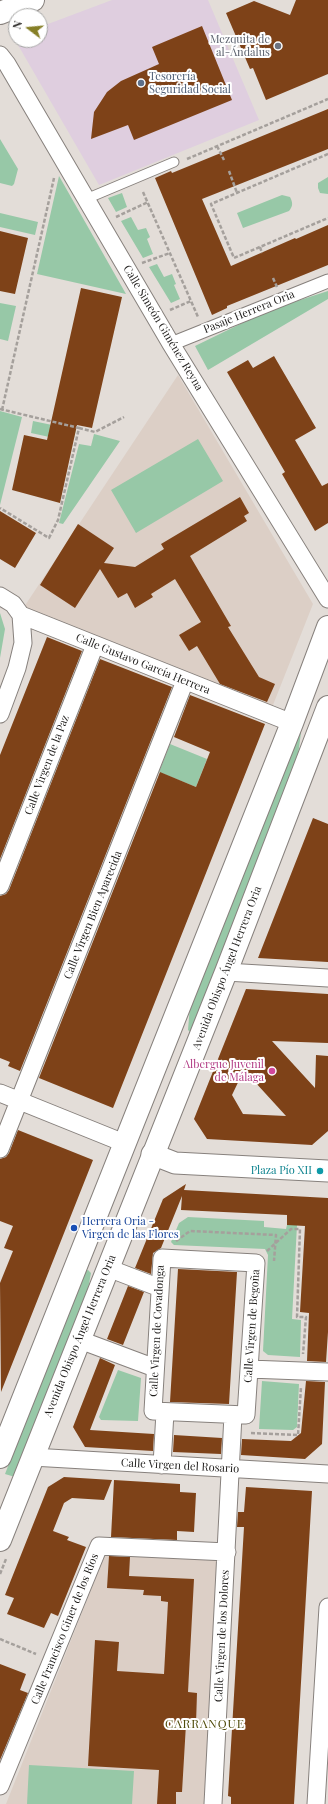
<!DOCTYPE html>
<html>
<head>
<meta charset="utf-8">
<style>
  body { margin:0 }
  #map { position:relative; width:328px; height:1804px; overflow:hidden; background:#e3ddd8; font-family:"Playfair Display",serif }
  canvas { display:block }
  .north { position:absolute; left:8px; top:8px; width:40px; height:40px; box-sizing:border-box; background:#fff; border:1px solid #a5a5a4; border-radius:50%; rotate:286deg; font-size:11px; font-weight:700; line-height:16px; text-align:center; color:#1f1d1b }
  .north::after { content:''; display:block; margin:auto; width:14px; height:18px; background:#867f26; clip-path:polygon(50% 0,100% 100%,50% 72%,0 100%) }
</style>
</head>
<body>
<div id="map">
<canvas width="328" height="1804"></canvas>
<div class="north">N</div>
</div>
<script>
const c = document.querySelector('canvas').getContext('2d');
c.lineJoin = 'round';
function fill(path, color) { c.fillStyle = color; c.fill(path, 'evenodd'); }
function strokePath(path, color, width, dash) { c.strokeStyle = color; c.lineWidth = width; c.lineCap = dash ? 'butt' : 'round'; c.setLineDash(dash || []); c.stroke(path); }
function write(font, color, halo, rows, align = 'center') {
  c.font = font + ' "Playfair Display",serif'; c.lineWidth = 4; c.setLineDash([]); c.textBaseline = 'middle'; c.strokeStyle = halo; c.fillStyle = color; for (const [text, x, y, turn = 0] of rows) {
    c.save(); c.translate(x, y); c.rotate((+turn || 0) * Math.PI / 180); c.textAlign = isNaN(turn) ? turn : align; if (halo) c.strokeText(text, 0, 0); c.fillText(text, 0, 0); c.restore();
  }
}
const commercial = new Path2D(`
  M112,0H208L259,120L99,185L18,45V40H40V27Z`);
const built = new Path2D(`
  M178,375L313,604L271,710L22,610Z
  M106,1552L218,1558L204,1804H6Z`);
const green = new Path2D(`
  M0,139L18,169L14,184L12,186L0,183Z
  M59,176L126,294L37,274Z
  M328,177V194L320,193L318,188V183Z
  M122,193L127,207L116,212L108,198Z
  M282,195L290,197C293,203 293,206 289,211L243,228L237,213Z
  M0,213L38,222L35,235L0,227Z
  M131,217L138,230L146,228L150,237L147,239L153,254L143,258L121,221Z
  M157,264L164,277L172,274L176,284L174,285L180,299L171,303L149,267Z
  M328,291V299L208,370L195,346L269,310Z
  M0,303L16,306L8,341L0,339Z
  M0,411L22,417L0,505Z
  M33,421L76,430L74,438L55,434L54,438L31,433Z
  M94,434L120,441L63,524L59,523L79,444L91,446Z
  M198,439L223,481L136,533L111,490Z
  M0,613L5,629L0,658Z
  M299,731L301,732L297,764L192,1031L190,1032L188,1030L190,1005Z
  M170,744L207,759L196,787L159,772Z
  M188,1217L264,1221V1227L286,1229L287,1225H297L292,1319L301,1320L300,1357L268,1355L263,1351L268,1255L265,1249L174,1245L171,1242L179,1223Z
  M88,1270L91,1273L86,1300L15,1477L5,1474L84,1271Z
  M118,1370L141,1378L138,1421L101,1420L99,1417Z
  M262,1381L299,1384L297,1427L293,1430L259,1429Z
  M29,1765L134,1771L132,1804H27Z`);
const building = new Path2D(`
  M296,0H328V74L266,100L253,68L250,69L226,13L254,1L290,15Z
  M202,26L232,100L134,140L128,125L91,139L94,112L107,92L121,81L159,64L152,47Z
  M328,109V149L202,199L231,266L295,238L296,239L328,225V265L227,306V308L212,315L155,178L171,171L172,173Z
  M0,231L28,238L15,294L0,291Z
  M81,288L122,297L92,428L77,425L60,503L12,490L24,435L47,440Z
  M274,356L316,428L295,440L322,486L328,483V523L315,531L282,474L285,472L227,372L248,360L253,368Z
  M240,497L249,513L244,516L247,521L190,556L231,626L228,627L259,677L275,684L267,702L220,684L197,646L189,651L179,635L201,622L175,579L151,594L153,597L135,608L127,593L118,598L100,569L75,608L40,585L78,524L114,548L104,563L135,567L164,549L161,544Z
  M0,511L36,533L15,568L0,559Z
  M47,637L82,651L0,859V755Z
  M100,659L172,687L20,1071L8,1066L10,1062L0,1058V896L6,894L9,890Z
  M190,695L265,724L113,1108L39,1078L160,772L196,787L210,752L174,737Z
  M313,818L328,824V962L258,958Z
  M246,989L328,994V1043L272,1041L315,1088L316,1055L328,1056V1131L312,1145L207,1139L194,1119ZM244,1070L286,1116L243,1114L232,1095Z
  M18,1130L93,1160L1,1392L0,1283L13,1251L4,1248L13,1226L0,1221V1159L6,1157L9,1153Z
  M186,1184L184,1190L328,1198V1332L326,1362L307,1361L309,1313L300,1312L305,1226L287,1225V1215L181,1210L182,1196L161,1248L153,1253L151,1274L135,1268L163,1199Z
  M178,1269L237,1272L229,1404L170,1402Z
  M128,1286L144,1292L123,1345L107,1339Z
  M100,1358L115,1365L90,1430L154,1434L153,1451L85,1447L73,1427Z
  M306,1381L325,1382L322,1444L305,1459L241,1455L242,1439L291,1441L301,1433Z
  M174,1435L222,1438L221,1454L173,1452Z
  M64,1477L112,1480L104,1500L72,1498L64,1503L53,1531L69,1537L67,1540L86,1547L58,1616L51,1613L44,1628L7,1614L14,1598L5,1595L48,1487Z
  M114,1480L180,1484V1492L196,1493L194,1532L177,1531V1540L111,1537Z
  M246,1487L312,1491L294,1804H231V1797L228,1796L244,1527H237L238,1512H244Z
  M109,1556L130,1557L129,1576L194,1579L188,1692L197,1693L196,1724H186L182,1792H176V1804H157L159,1770L88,1766L95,1640L119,1642L117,1671L164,1674L168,1602L161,1601V1596L143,1595L144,1590L107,1588Z
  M0,1664L26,1674L20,1690L28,1693L0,1760Z`);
const path = new Path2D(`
  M217,146L224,160
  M328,154L211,204L234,258L328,218
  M187,159L328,99
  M229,171L237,193
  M143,192L198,317
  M116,217L148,202
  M260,247L262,253
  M142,263L170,253
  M273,278L277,287
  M170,310L191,301
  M0,409L79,428L58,520L49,538L0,508
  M2,410L54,178
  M79,428L95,432L124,417
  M176,1241L190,1231L276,1235L274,1261
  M267,1251L291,1229H300L297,1317H306L303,1354
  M251,1433L298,1435L301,1387
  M0,1574L6,1559
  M0,1639L36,1654`);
const service = new Path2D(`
  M86,199L174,162`);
const pedestrian = new Path2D(`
  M171,344L328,281`);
const minor = new Path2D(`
  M0,55L7,64L171,344L328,599
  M0,596L13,604L21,615L292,723
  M0,714L17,668L23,643L21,615
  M0,886L95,645
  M226,972L328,978
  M0,1093L124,1143
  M0,1149L185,681
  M162,1258L256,1263L246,1415L153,1411Z
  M108,1268L160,1288
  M80,1340L155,1368
  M249,1369L328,1372
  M32,1457L328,1474
  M162,1465L165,1412
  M0,1786L99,1546L227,1552
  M213,1804L233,1415
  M316,1804L328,1607`);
const tertiary = new Path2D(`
  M152,1154L175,1163L328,1171`);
const secondary = new Path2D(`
  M0,1457L292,723L328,627
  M0,1540L226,972L328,707`);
const primary = new Path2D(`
  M0,13L33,0`);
const markers = [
  [278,46,4,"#6b7280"],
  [141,83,4,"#5c6f8a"],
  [272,1071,4,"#d1479c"],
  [320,1171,4,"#0f9aa8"],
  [74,1228,4,"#1a4fb4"]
];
const worshipNames = [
  ["Mezquita de",270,40],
  ["al-Ándalus",270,53]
];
const serviceNames = [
  ["Tesorería",149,77],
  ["Seguridad Social",149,90]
];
const streetNames = [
  ["Pasaje Herrera Oria",249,312,-22],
  ["Calle Simeón Giménez Reyna",163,328,59],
  ["Calle Gustavo García Herrera",143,664,22],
  ["Calle Virgen de la Paz",47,765,-69],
  ["Calle Virgen Bien Aparecida",93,915,-68],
  ["Avenida Obispo Ángel Herrera Oria",227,968,-69],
  ["Calle Virgen de Begoña",252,1326,-86],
  ["Calle Virgen de Covadonga",157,1331,-87],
  ["Avenida Obispo Ángel Herrera Oria",80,1336,-68],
  ["Calle Virgen del Rosario",180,1466,3],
  ["Calle Francisco Giner de los Ríos",65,1629,-68],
  ["Calle Virgen de los Dolores",222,1636,-87]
];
const hotelNames = [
  ["Albergue Juvenil",264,1065],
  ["de Málaga",264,1078]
];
const cultureNames = [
  ["Plaza Pío XII",312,1171]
];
const transitNames = [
  ["Herrera Oria -",82,1222],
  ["Virgen de las Flores",82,1235]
];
const neighbourhoodNames = [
  ["CARRANQUE",205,1724]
];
fill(commercial, '#dfcedf');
fill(built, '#dccfc6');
fill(green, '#97c8a7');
fill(building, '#7e4218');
strokePath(service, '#87817d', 11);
strokePath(pedestrian, '#87817d', 15);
strokePath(minor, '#87817d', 19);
strokePath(tertiary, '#87817d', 23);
strokePath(secondary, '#87817d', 24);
strokePath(primary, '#87817d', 24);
strokePath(path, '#a5a09c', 2.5, [4, 2]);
strokePath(service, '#fff', 9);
strokePath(pedestrian, '#fff', 13);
strokePath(minor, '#fff', 17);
strokePath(tertiary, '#fff', 21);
strokePath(secondary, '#fff', 22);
strokePath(primary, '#fff', 22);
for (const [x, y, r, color] of markers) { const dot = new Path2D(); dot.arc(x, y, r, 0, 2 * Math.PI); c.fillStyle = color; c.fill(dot); strokePath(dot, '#fff', 1.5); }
write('11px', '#5b616d', '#fff', worshipNames, 'right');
write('11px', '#4e5e75', '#fff', serviceNames, 'left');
write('11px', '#1f1d1b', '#fff', streetNames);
write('11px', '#b23c85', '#fff', hotelNames, 'right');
write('11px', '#0d838f', '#fff', cultureNames, 'right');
write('11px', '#164399', '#fff', transitNames, 'left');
c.letterSpacing = '1px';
write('12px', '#4f4a09', '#fff', neighbourhoodNames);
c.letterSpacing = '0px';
</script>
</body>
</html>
